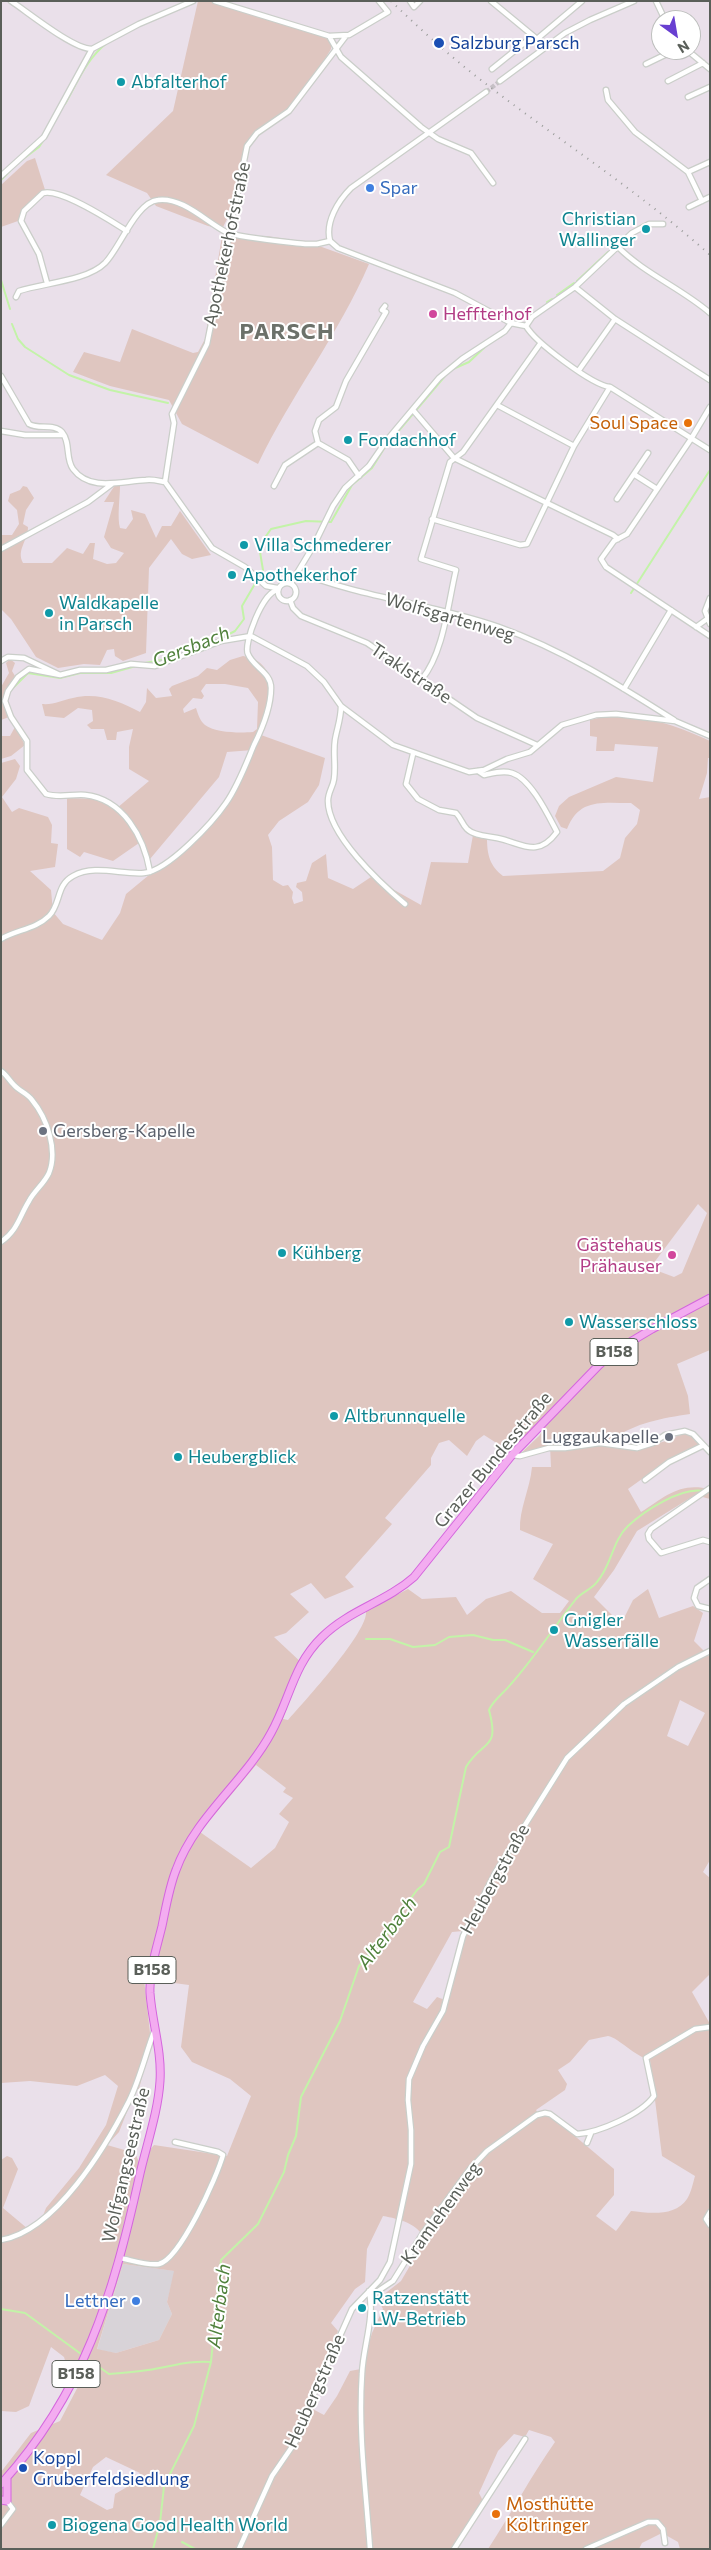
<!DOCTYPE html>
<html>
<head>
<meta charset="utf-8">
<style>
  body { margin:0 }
  #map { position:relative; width:711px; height:2550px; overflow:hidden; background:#eae0ea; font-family:Commissioner,sans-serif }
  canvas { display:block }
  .frame { position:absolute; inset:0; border:2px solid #5a5f59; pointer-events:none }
  .north { position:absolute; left:651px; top:10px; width:50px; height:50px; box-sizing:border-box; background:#fff; border:1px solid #bdbfbd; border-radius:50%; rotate:148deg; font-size:14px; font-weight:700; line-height:20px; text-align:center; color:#5a5f59 }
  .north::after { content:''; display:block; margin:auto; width:18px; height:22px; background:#683fd1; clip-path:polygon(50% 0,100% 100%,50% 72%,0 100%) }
</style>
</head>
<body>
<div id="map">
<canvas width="711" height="2550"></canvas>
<div class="frame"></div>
<div class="north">N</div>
</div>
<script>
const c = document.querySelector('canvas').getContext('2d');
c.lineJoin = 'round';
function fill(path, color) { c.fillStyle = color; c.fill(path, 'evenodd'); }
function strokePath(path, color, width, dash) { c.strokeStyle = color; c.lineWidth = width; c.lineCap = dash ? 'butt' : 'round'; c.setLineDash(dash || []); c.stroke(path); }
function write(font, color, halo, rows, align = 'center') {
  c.font = font + ' Commissioner,sans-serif'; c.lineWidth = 4; c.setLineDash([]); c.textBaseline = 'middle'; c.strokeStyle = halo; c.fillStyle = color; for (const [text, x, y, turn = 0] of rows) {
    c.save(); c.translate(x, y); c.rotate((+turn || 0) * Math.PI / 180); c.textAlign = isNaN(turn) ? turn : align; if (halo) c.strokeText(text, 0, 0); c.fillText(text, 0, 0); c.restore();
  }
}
const industrial = new Path2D(`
  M123,2264L175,2271L167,2302L172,2314L159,2340L116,2353L97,2350Z`);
const green = new Path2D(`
  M198,1H210L325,36L331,41V49L301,98L247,146L228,217L222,229L208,226L156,206L147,193L106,175L173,111Z
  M35,158L46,193L18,221L1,227V185L27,161Z
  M222,236H266L308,242L369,264C339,334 291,395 258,464L182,424L169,400L110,386L73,372L84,352L120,362L132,329L193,353L198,352L205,339Z
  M115,485L120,486C120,497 117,518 120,528L126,529L133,519L131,510L145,514L156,538L162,526H171L180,511L211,555L192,559L182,554L171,539L149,568L146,653L123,661L115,656L114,649L107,650L100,665L84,664L58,668L36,657L11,619L1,609V535H12L19,524L17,510L8,501L10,494L20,490L23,486L27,487L34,498L26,510L23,524L28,527C28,541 16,550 23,563H52L67,548L83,554L90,543H95L93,559L107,564L116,563L124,553L111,548L104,537L114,502H104Z
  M243,656C283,662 272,709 261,735L325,758L319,785L308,802L279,821L268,835L272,847L273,880L283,886L288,885L293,892L292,898L294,904L303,901L302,892L296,887L297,883L306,881L312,863L326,854L328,878L353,889L371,877L421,905L431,862L468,863L473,835L487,838C487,855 490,866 503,876L603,871L620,858L625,838L637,824L640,810L631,803C602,803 579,798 567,829L561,827L555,816L559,806L569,797L616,777L653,782L658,747L615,744L614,751H596L597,737L590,736V720C630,709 674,724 710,741V758H708L707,773L699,799L710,797V1293L614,1348L598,1361L513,1450L509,1451L484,1435L476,1441L467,1456L449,1440L439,1443L431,1458V1465L385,1518L392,1524L345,1577L354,1587L325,1599L311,1583L290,1594L309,1612L286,1633L274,1637L304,1665L292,1692L283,1719L288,1720C304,1702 369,1631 366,1611L408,1589L422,1599L456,1597L467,1615L486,1599L511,1591L542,1613H560L569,1601L533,1579L553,1544L520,1530C519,1509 530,1489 532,1467H551L550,1445L519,1455L539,1436L553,1415L607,1361L652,1332L710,1302V1350L677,1364L688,1396L690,1414C663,1418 635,1423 613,1439L625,1450H637L675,1438L679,1433L691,1435L700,1444L667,1461L628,1489L641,1512C666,1496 679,1482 710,1489V1499L695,1495L637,1531L614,1570L594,1597L616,1619L623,1620L633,1600L648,1589L659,1618L693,1606L703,1613L694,1641L710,1657V1860L703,1872L710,1878V1974L692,1992L710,2024V2549H680L678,2542L662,2533L642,2543L639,2549H488C511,2514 531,2476 555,2442L551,2437L529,2430L525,2437L514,2434L498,2451L479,2493L483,2501L452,2549H1V2472L31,2433L60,2421L83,2377L66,2364L64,2357L51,2347L29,2406L16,2412L1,2411V2160L7,2156L12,2158L18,2169L3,2208L28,2229L42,2218L46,2208L79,2168L106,2125L118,2086L105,2075L77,2086L30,2081L1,2083V763L15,759L20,766L16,779L2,797L12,812L19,808L48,817L52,825L51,843L58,844L55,867L30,871L51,890L53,912L63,924L102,940L120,913L126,894L149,875L176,859L225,809L253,750L227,752L219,777L150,859L146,850L139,843L113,861L84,852L80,857L67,849V798L98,799L117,808L149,781L129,769V747L133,729L117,732L116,740H107L104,729H91L87,725L93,721L92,710L78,708L64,718L45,716L42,704C54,705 62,700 73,698C98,692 118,701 140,712L146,702L147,688L156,698L172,696L169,689L172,686L198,676L207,668L217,670L230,660ZM206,684H225L248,688L258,702L257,729L253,732C240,733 216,733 205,725C200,721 198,714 196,708L184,713L183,709L193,698L202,699L204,696L201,691ZM698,1204L707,1213L682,1273L674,1277L650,1268ZM680,1700L705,1713L688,1746L667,1736ZM256,1765L286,1788L283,1792L293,1798L279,1814L289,1822L275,1848L251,1868L200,1832ZM463,1931L445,2000L437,1997L427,2009L413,2002L452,1932ZM144,1979L189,1985L181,2047L192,2062L230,2079L251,2096L227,2156L154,2145L139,2162L135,2153L107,2145L119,2132L136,2089H139L151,2042ZM608,2036C619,2038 634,2056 650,2060L662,2156L695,2176C693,2183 691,2193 687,2199C675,2217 649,2213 631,2211L616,2231L596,2216L614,2195V2169L557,2121L549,2116H540L536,2110L565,2090L567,2084L558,2070L570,2062L589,2040ZM383,2216C399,2219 418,2223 425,2240L401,2281L378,2299L383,2309L372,2333L361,2369L350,2371L337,2396L324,2415L307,2406L338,2331L331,2323L355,2289L365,2282L367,2249ZM123,2264L174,2271L167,2302L172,2314L159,2340L116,2353L97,2349ZM106,2457L140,2473L127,2487L115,2494L113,2508L107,2510L80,2495L93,2467Z
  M10,659L15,663L12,671L15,676L3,698L9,717L1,720V687L9,673L6,663Z
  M15,727L25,745L11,756L1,759V736H10Z`);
const stream = new Path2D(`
  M65,104C77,83 87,58 107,43
  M19,162L39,147L43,141
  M1,180L10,171
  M635,229L644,224
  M612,248L631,232
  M1,280L10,309
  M577,281L608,252
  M557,295L574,283
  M547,302L552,299
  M518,318L531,311
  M12,324L18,339L25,347L69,375L110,390L168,403
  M495,340L502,336
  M453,369L469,362L487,345
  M631,593L710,470
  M216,641L235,631L244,619L242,606L263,570L259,546L271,529L306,521L331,522L352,485L372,468L385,447L445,376
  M179,655L202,646
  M145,663L172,658
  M11,690L28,673L60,678L80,673H111L136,666
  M366,1639H390L413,1647L435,1645L449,1637L473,1635L493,1640H505L533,1652
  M1,2309L25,2313L81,2354
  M89,2360L109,2374C122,2373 135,2372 148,2370C170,2367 189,2360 211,2362
  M161,2523L177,2531
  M182,2542L195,2549
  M153,2549L160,2523L164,2486L194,2426L211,2362L221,2260L258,2224L284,2172L288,2155L296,2136L301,2097L340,2021L359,1966L399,1921L400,1913L417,1890L424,1884L440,1852L449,1847L466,1767C483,1739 500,1751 489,1710C494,1699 504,1693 511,1684C535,1657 554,1627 576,1599C582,1592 592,1589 597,1582C612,1565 612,1541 628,1526C644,1511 681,1487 703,1491`);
const minorTunnel = new Path2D(`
  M486,92L500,81`);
const minor = new Path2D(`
  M11,1C29,13 73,49 92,49
  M215,1L329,36L349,35L388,12L379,1
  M410,1L414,7L420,1
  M491,1L537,39L582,1
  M656,1L665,20
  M329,36L341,57L421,127L438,139L471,153L493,183
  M687,50L710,69
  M646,64L675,50
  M492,69L533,36
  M500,81L565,33L590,20L634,1
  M668,81L703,63
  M606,90L608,100L635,132L688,172L702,201
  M688,97L710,87
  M688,172L710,162
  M1,176L44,137L92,49L139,24L193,1
  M689,207L710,197
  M330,241C325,222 338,201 351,188L486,92
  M330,241L338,248L455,293L511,323L526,326
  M618,247C645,274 681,288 710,313
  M47,283L39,254L21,221L24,211L43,193C61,188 111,221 127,231
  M575,287L615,319L710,380
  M16,297L19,291C43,283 87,281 105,263C120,248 136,202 158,200C183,197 205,221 226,232C239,238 288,242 305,244H317L330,241
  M526,326C535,342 592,385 610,387L710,450
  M526,326L532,317L575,287L632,233L649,224H663
  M579,370L615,319
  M1,376L29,424C38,430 54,423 62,432C71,443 65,458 73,469C90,492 121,481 146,480C152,479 159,481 165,482L212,548L245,567L266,586L277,588
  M497,405L574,446
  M710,407L691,439L627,534L614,541L601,559L606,567L710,636
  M413,410L454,458L613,535L618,539
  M1,431L25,435H63
  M635,475L657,489
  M359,476L348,460L318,443L315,431L319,420L336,407L346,381L386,312L382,310L385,306
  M165,482L174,423L172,414L207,344L247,146L257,133L289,111L346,36
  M274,486L285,465L318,443
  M617,499L648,453
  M432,519L520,545L527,544L574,446L610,387
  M1,549L88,502L112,484
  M298,572C363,598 434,604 499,627C561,649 619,685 674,720
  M278 592a9 9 0 1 1 18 0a9 9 0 1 1-18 0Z
  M291,583L314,545L333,506L345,488L369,466L387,440L439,378L462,359L505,331L511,323
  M710,598L705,611L710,624
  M290,600L293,608L301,616L367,643L477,718L537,745
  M696,627L707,619
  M251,636L307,666L324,682L341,706L393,745L469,772L484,770L507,759L530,752L562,725L596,715L616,714L675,721L710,736
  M1,661L8,657L24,658L60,675L80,670H106L131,664L155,666L221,641L251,636
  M60,675L29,669L18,677L8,691L5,701L11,717L27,741V770L46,794C59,798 72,794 85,795C123,799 144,837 150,872
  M422,679C444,652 448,603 456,570L421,559L450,462L463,452L540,344
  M624,689L671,610
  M341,706C341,719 337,728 335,740C333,753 336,766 334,779C333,787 328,792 328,801C328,835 380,883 405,904
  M413,754L406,784L418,799L439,810L456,813C461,818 462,824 467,829C474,836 488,836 497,838C522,843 537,859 557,832C548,815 531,779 512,773C503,770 493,773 484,775L478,771
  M1,939C16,930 36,929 49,916C61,904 56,885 73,876C95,864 121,875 144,873C168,871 213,822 226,803C238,786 246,764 254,745C262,729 271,706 271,688C271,672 253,667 248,654C243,644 263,591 278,590
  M1,1071C7,1075 9,1080 14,1085C19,1091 27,1093 32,1100C47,1118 58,1150 49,1173C44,1184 34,1191 29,1201C19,1217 18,1230 1,1242
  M512,1455L520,1456L549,1448H565L600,1443L637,1448L653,1443L665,1435L685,1431L693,1434L710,1452
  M645,1480L669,1462L702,1446
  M710,1488L651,1529L648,1534L649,1539L661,1553L703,1540L710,1542
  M710,1579L697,1588L694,1598L698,1606L710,1609
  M587,2143L591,2133
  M710,2212L706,2219L710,2225
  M1,2240C56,2231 106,2146 129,2101C140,2079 146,2052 155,2029
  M120,2258C131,2260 148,2266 159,2264C180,2259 217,2177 223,2155L218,2152L175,2142
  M369,2291L375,2293L393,2281L423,2233L469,2170L487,2151L537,2115L545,2113L550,2114L577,2134C598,2133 642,2114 654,2096L646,2058L695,2029L710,2027
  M369,2291C375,2318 363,2347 362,2374C358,2433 366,2490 370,2549
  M1,2525L13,2509L7,2501
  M239,2549L272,2476L296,2441L314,2394L352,2309L380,2280L390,2262L411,2164V2130L408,2100L409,2079L423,2046L443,2011L463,1936L495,1873L567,1758L624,1704L678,1667L710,1651
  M454,2549L525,2439
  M586,2549L648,2522H657L663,2529L665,2543`);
const primary = new Path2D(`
  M1,2484C84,2393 113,2295 139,2178C146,2146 158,2113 160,2081C162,2051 152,2022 150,1993C149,1970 157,1947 162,1926C166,1907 169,1888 176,1870C195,1817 245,1781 271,1733C290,1699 293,1665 322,1637C349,1610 386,1602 414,1577L512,1455L599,1365L615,1351L652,1329L710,1298
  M1,2500L7,2501V2478`);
const rail = new Path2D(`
  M391,1C421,30 452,58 486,84C560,141 640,192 710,255`);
const markers = [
  [439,43,6,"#1a4fb4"],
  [121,82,5,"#0f9aa8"],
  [370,188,5,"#3f7fe0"],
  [646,229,5,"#0f9aa8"],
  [433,314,5,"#d1479c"],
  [688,423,5,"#e8710a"],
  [348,440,5,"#0f9aa8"],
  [244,545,5,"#0f9aa8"],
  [232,575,5,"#0f9aa8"],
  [49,613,5,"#0f9aa8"],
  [43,1131,5,"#6b7280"],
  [282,1253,5,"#0f9aa8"],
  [672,1255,5,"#d1479c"],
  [569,1322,5,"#0f9aa8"],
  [334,1416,5,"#0f9aa8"],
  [669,1437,5,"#6b7280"],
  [178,1457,5,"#0f9aa8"],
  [554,1630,5,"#0f9aa8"],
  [136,2301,5,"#3f7fe0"],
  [362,2308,5,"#0f9aa8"],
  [23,2468,5,"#1a4fb4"],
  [496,2514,5,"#e8710a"],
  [52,2525,5,"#0f9aa8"]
];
const shields = [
  [614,1352,48],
  [152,1970,48],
  [76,2374,48]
];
const shieldNames = [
  ["B158",614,1352],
  ["B158",152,1970],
  ["B158",76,2374]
];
const transitNames = [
  ["Salzburg Parsch",450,43],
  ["Koppl",33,2458],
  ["Gruberfeldsiedlung",33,2479]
];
const cultureNames = [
  ["Abfalterhof",131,82],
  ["Christian",636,219,"right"],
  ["Wallinger",636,240,"right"],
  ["Fondachhof",358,440],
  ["Villa Schmederer",254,545],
  ["Apothekerhof",242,575],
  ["Waldkapelle",59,603],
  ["in Parsch",59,624],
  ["Kühberg",292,1253],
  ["Wasserschloss",579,1322],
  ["Altbrunnquelle",344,1416],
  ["Heubergblick",188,1457],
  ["Gnigler",564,1620],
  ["Wasserfälle",564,1641],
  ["Ratzenstätt",372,2298],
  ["LW-Betrieb",372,2319],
  ["Biogena Good Health World",62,2525]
];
const shopNames = [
  ["Spar",380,188],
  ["Lettner",126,2301,"right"]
];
const streetNames = [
  ["Apothekerhofstraße",227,244,-78],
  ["Wolfsgartenweg",450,617,16],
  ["Traklstraße",411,673,34],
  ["Grazer Bundesstraße",493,1460,-50],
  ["Heubergstraße",495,1879,-61],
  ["Wolfgangseestraße",126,2165,-77],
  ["Kramlehenweg",441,2213,-54],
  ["Heubergstraße",315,2391,-66]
];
const hotelNames = [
  ["Heffterhof",443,314],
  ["Gästehaus",662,1245,"right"],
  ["Prähauser",662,1266,"right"]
];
const foodNames = [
  ["Soul Space",678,423],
  ["Mosthütte",506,2504,"left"],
  ["Költringer",506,2525,"left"]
];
const worshipNames = [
  ["Gersberg-Kapelle",53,1131],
  ["Luggaukapelle",659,1437,"right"]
];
const waterNames = [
  ["Gersbach",191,647,-22],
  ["Alterbach",387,1933,-53],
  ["Alterbach",219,2306,-83]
];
const districtNames = [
  ["PARSCH",287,332]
];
fill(industrial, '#d8d3d8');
fill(green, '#dfc6c0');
strokePath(stream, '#c3f3a8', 2);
strokePath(minorTunnel, '#c6c0c6', 4.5, [4.5, 2]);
strokePath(minor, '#cacec9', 7);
strokePath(primary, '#d466dd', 9);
strokePath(minor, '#fff', 4.5);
strokePath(primary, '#f3acf0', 7);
strokePath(rail, '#9a9c9a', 2, [1, 6]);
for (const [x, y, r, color] of markers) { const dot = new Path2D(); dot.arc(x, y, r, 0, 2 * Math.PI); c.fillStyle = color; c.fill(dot); strokePath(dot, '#fff', 2); }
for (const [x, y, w] of shields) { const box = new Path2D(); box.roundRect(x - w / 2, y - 13.5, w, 27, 4); c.fillStyle = '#fff'; c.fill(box); strokePath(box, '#5a5f59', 1); }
write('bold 16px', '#5a5f59', null, shieldNames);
write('18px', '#164399', '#fff', transitNames, 'left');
write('18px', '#0d838f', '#fff', cultureNames, 'left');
write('18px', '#366cbe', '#fff', shopNames, 'left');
write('18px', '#5a5f59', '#fff', streetNames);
write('18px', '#b23c85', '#fff', hotelNames, 'left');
write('18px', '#c56008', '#fff', foodNames, 'right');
write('18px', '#5b616d', '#fff', worshipNames, 'left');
write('italic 19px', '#50813c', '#fff', waterNames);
c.letterSpacing = '1px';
write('bold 22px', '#6c716a', '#fff', districtNames);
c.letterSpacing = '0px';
</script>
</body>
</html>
